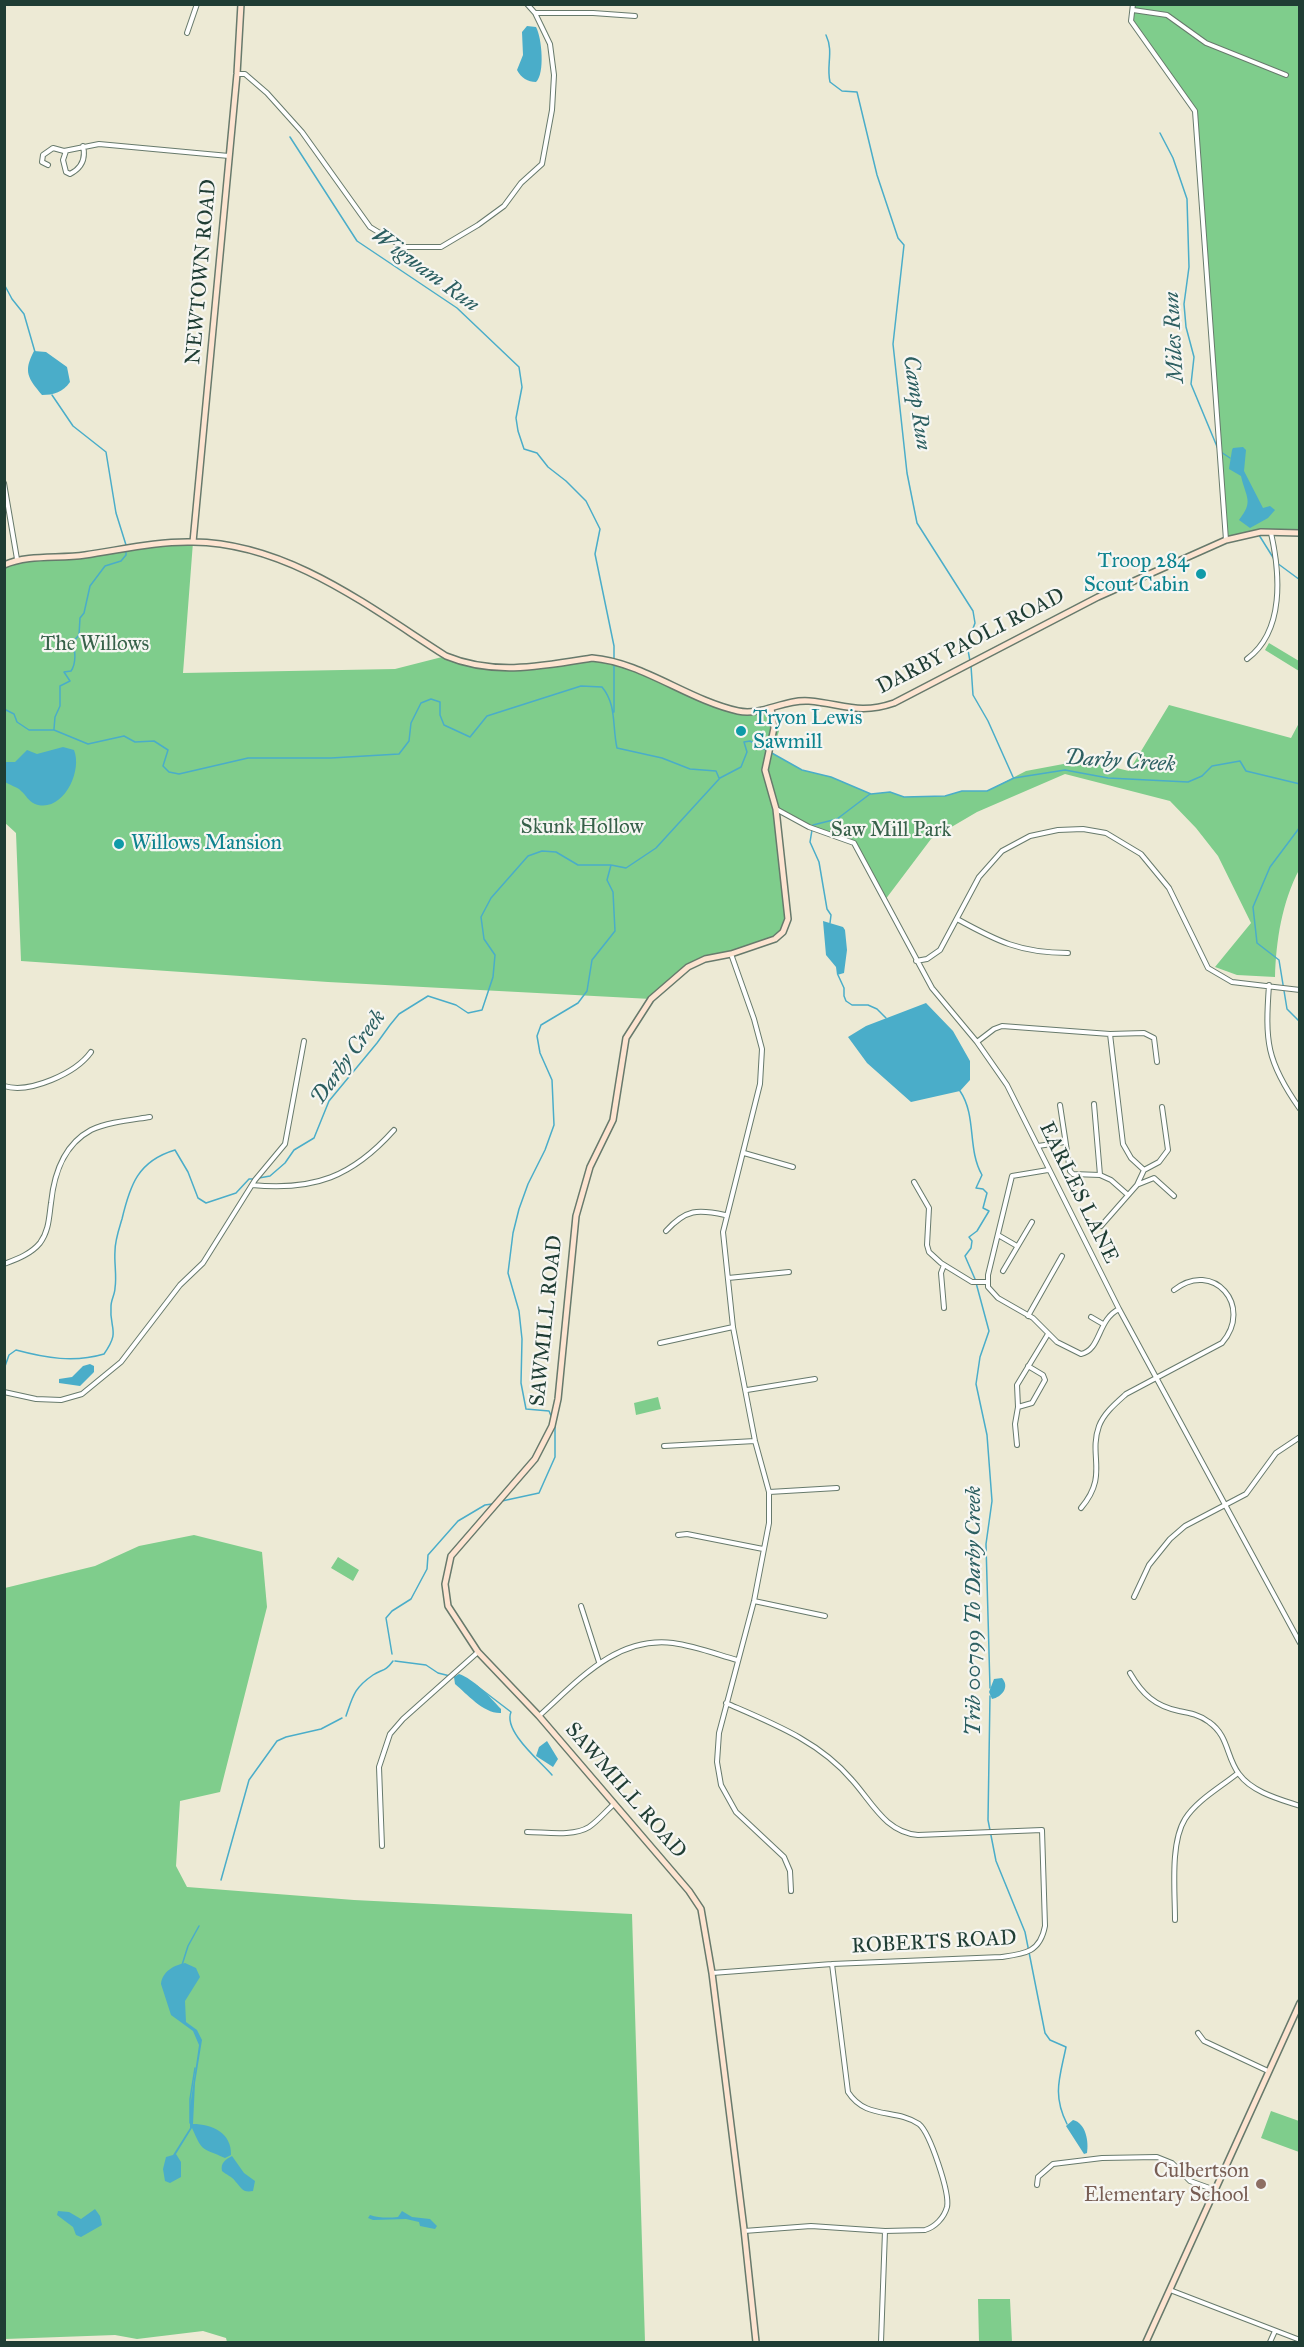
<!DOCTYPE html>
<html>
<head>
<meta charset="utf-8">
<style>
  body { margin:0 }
  #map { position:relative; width:1304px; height:2347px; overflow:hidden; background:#edead5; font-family:"IM FELL Great Primer",serif }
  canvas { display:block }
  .frame { position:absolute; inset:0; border:6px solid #1f3d34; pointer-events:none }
</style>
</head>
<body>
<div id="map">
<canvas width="1304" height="2347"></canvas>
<div class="frame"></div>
</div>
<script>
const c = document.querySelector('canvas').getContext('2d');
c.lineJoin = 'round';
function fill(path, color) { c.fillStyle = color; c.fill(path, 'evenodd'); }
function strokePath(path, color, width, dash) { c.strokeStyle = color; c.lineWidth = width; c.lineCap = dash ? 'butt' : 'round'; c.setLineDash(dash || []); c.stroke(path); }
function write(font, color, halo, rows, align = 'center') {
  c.font = font + ' "IM FELL Great Primer",serif'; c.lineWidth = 4.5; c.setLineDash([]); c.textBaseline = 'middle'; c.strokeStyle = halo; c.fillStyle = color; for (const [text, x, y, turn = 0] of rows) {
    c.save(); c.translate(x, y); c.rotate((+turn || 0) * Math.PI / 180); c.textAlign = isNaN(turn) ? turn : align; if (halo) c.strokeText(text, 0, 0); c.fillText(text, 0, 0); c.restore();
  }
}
const green = new Path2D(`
  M1133,5H1299V533H1271L1226,540L1195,111L1131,21Z
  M193,542L183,673L395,669L446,656L464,663L529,668L592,658L621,663L737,711L771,708L779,731L772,753L802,770L831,777L871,794L890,792L904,797L945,796L962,791H987L1026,771L1074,762L1104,765L1129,771L1169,705L1291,738L1299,723V870C1282,902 1276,941 1275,977L1237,975L1215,967L1251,923L1218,856L1196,828L1170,801L1065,774L977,812L931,839L885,900L854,843L824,833L777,809L788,919L775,939L705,959L688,967L651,999L328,982L21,961L16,833L4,822V565L17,559L83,555Z
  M1269,643L1299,661V671L1265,650Z
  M658,1397L661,1409L636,1415L634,1403Z
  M194,1535L262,1552L267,1607L220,1792L180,1801L176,1866L187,1887L354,1900L632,1914L645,2342H227L226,2338L203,2331L137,2339L115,2335L5,2339V1588L95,1566L139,1546Z
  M338,1557L359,1570L353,1581L331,1568Z
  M1271,2111L1299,2121V2152L1261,2138Z
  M978,2299H1010L1012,2342H979Z`);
const water = new Path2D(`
  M527,26L536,27C542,38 545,74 536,82C528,82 521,78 517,70L523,55L522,32Z
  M34,351L46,352L67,367L70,382C63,392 54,395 42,395C28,378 23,372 34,351Z
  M1243,447L1246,450L1244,471L1263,508L1270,506L1275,510L1268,518L1250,528L1239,520C1254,501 1246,498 1241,476L1229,469L1232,450L1233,448Z
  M63,747L74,750C83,772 62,814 35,804C28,801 26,795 21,791C18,787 9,785 5,782V762H15L27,750L37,754Z
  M823,921L843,927L845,930L847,950L844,973L837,975L836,967L826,955Z
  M926,1003L953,1031L970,1061V1080L960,1091L911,1102L867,1063L848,1037L866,1026Z
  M90,1364L94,1366V1372L80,1386L59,1383V1379L72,1377L83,1366Z
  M459,1674C474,1679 490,1697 501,1709V1713C484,1714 467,1694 455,1684L454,1677Z
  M1002,1678C1010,1687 1002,1697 992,1699L989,1692L994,1679Z
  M547,1741L558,1759L553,1767L536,1756L539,1747Z
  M185,1963L196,1968L200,1977L185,2001L186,2022L197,2030L202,2040L195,2083L193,2124C212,2124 232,2133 231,2155L225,2158C201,2147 203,2153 192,2128L176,2154L181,2162V2177L170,2183L165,2181L163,2169L166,2157L173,2155L190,2128V2107L199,2045L193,2031L171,2015L161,1984C162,1972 174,1965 185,1963Z
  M1073,2120C1086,2123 1089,2142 1087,2153L1084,2154L1066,2126Z
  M232,2156L244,2173L255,2181L253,2191C242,2193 242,2188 235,2181C232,2176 226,2175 222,2171C220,2163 226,2159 232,2156Z
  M95,2209L100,2216L102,2225L81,2237L76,2235L73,2227L57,2215L58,2211L69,2212L81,2219Z
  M402,2211L412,2217L430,2219L437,2226L435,2229L420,2226L419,2222L406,2219L373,2220L368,2218L370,2215C378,2218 389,2218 398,2217Z`);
const stream = new Path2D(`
  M826,35C834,52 826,65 830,82L842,91L857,92L877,175L898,238L904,245L893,344L907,473L917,523L973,611L975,623L967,645L970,661
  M1160,133L1173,158L1187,199L1189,267L1184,304L1186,327L1194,357L1191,384L1218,449
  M290,137L357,241L457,308L519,367L522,387L516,418L518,431L524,449L537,453L548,467L566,481L586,501L600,529L595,554L614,646V712
  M4,284L12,299L24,314L35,352
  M52,395L73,426L106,452L116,513L126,545
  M1221,452L1230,458
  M1259,535L1274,559
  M1277,563L1300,580
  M971,666L973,695L988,721L1013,777
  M4,709L14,714L17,722L29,730H54L88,744L124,736L135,742L154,741L168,750L163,766L169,772L179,774L248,758H331L399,754L409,741L411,723L421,703L431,699L440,702V715L444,725L470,737L487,716L581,686L602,687C617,705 612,726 617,748L662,758L690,769L716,771L719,778
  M54,729L55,717L60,706V686L70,681L64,672L71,671C76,664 76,650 72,643L79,635L80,618L84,613L90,586L105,566L121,561L126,555V550
  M770,752L802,770L831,777L871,794L890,792L904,797L945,796L962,791H987L1014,778L1065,770L1108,778L1188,782L1202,776L1212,766L1240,761L1246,771L1300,784
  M813,825L837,819L870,794
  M1300,827L1270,867L1253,907L1257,943L1279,960L1287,1009L1300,1022
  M812,830L810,842L819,862L827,909L831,915L830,923
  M838,975L844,988V996L846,1001L852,1005H868L877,1009L886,1018
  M960,1091C977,1116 967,1149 982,1175L976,1188L983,1189L987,1193L983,1208L989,1211L977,1231L969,1237L972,1241L971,1248L965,1256L975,1279L989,1331L980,1357L976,1384L987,1435L992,1501L986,1544L990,1688
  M259,1178L270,1176L285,1163L294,1150L314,1138L329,1101L377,1043L390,1025L399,1014L428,996L456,1005L468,1013L482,1010L493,977L495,955L484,939L481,917L491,898L528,856L542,851L556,852L578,865H611L626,868L656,848L720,778L741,767L747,752L744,742L750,741L766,750
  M4,1369L9,1355L16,1350C46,1358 74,1363 104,1354C121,1330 109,1330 111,1306C111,1300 115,1294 115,1288C117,1276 114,1263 115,1251C115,1240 119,1229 122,1219C130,1185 138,1161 175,1150L188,1172L198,1198L206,1203L236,1193L249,1179H255
  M552,1418L549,1411L526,1409L521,1383L522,1339L519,1311L508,1273L513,1233L519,1209L528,1184L545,1150L554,1125L552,1080L540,1053L537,1036L541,1025L578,1003L587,991L592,960L615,931L613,892L607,880L611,865
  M502,1501L539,1493L555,1457V1425
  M392,1654L386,1618L392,1611L411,1599L427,1569L428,1555L458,1521L485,1505L492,1504
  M395,1661L426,1665L438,1673L450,1676
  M477,1686L511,1712C503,1731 540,1761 552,1775
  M990,1696L988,1820L996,1861L1025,1932L1045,2033L1050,2040L1066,2047C1060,2077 1052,2094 1067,2124
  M346,1716C353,1696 354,1688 373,1675C382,1669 385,1672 393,1661
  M221,1880L249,1780L277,1741L286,1737L321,1729L342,1718
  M182,1965L188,1946L199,1926
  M190,2123V2099L195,2068`);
const street = new Path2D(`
  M1133,4L1131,21L1195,111L1226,540
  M1133,10L1167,15L1206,43L1286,75
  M535,13H593L635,16
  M187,33L197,4
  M237,74H245L267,93L302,132L370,227L403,247H441L478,225L504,206L521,183L542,164L552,110L554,75L550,44L535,13L527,4
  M66,151L63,160L66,172L70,174C82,168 86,159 83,146
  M48,165L42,162L43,155L53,148L64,151L99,144L229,156
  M4,483L17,559
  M1247,659C1285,631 1280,573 1271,533
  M776,809L809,827L854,843L932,988L977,1042L1007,1085L1119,1309L1300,1643
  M957,919C997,941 1020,953 1068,953
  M731,954L754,1019L762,1049L760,1084L723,1232L733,1327L755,1441L769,1492V1523L754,1601L719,1733L717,1762L721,1785L736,1812L784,1857L790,1871L791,1891
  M916,961L927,959L940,950L979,877L1002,851L1030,836L1058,830L1083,829L1106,833L1141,854L1169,888L1208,968L1232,982L1300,990
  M1269,985C1265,1041 1266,1061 1300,1109
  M1110,1034L1123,1144L1131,1158L1144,1170
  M977,1042L994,1029L1002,1026L1110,1034L1144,1033L1154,1038L1157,1062
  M4,1086C30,1094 76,1073 91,1052
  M1094,1104L1100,1175
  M1060,1105L1070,1171L1073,1174L1100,1175L1111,1180L1128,1195
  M1038,1146L1065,1142
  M744,1153L793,1167
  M1048,1170L1012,1176L988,1275V1287L998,1298L1033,1318L1057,1342L1081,1354C1101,1350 1097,1320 1119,1309
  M914,1182L929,1208L927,1245L929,1252L941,1263L972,1282H988
  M1139,1184L1154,1178L1174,1196
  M252,1185C314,1191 352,1177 394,1130
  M1101,1226L1137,1185L1144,1170L1159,1162L1168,1150L1162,1107
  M666,1231C686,1209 698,1209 725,1215
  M998,1235L1017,1246
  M4,1264C17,1259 31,1254 40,1243C49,1231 49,1217 51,1203C54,1174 63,1145 91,1130C108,1122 131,1120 150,1117
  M944,1265L941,1273L944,1308
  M1003,1271L1032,1222
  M728,1278L789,1272
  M1028,1316L1062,1256
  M1091,1317L1103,1324
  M660,1343L733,1327
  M747,1390L815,1379
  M4,1392L36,1399L61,1400L82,1394L121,1362L180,1285L203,1263L255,1180L285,1144L304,1041
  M1018,1407L1032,1403L1045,1380L1043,1375L1028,1366
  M1017,1445L1015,1424L1018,1407L1017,1385L1048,1334
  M664,1446L755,1441
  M769,1492L837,1488
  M1081,1508C1109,1475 1088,1457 1099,1426C1104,1413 1116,1403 1126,1394L1222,1343C1254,1306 1213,1259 1174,1290
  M678,1535L687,1534L763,1549
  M1134,1597L1149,1565L1170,1539L1185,1526L1246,1494L1276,1453L1300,1437
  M754,1601L825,1616
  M581,1606L599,1662
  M1130,1673C1142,1694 1155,1706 1179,1711C1190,1713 1200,1715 1209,1722C1229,1736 1226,1757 1239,1774C1252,1792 1279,1799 1300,1806
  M539,1716C578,1681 616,1636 673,1643C695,1646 716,1654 737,1660
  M527,1832C545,1832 573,1837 589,1827C598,1821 606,1811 614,1804
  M382,1846L379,1767L390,1734L403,1719L478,1652
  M1175,1920C1175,1891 1170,1843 1185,1819C1197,1800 1221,1787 1238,1773
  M712,1973L832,1964L1001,1957C1024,1954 1040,1953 1045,1926L1042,1830L918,1835C885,1832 872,1802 852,1780C819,1741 772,1723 726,1703
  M1198,2033L1204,2041L1268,2071
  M1037,2185L1038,2177L1053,2164L1102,2158L1157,2157L1172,2163L1190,2181L1215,2190
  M744,2231L811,2226L885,2231L925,2230C935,2227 944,2218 947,2207C950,2193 930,2133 919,2124C895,2108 866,2120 848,2092L832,1964
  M1170,2290L1300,2340
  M881,2342L885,2231
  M1270,2342L1275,2331`);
const secondary = new Path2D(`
  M193,542L237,74L241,4
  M4,565C29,554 58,559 85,555C120,550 157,541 193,542C288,543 369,607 446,656C494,676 543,666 592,658C642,662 688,700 738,711C762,716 784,699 809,701C843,704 859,715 894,703L1098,597L1226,540L1261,532L1300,533
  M756,2342L744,2229L712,1973L701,1909L689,1891L539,1716L478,1652L448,1606L445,1584L451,1556L535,1459L552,1426L558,1399L576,1216L590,1167L613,1120L626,1038L651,999L688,967L705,959L731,954L775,939L783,932L788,919L776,809L765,770L774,728L771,708
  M1146,2342L1300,2003`);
const markers = [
  [1201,574,6,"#0f9aa8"],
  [741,731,6,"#0f9aa8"],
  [119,844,6,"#0f9aa8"],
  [1261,2184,6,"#8d6e63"]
];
const streetNames = [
  ["NEWTOWN ROAD",202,272,-85],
  ["DARBY PAOLI ROAD",971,642,-27],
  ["EARLES LANE",1078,1193,64],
  ["SAWMILL ROAD",547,1321,-84],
  ["SAWMILL ROAD",625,1791,49],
  ["ROBERTS ROAD",934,1943,-3]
];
const cultureNames = [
  ["Troop 284",1189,562,"right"],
  ["Scout Cabin",1189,586,"right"],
  ["Tryon Lewis",753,719],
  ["Sawmill",753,743],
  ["Willows Mansion",131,844]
];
const parkNames = [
  ["The Willows",95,645],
  ["Skunk Hollow",582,828],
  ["Saw Mill Park",891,831]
];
const educationNames = [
  ["Culbertson",1249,2172],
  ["Elementary School",1249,2196]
];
const waterNames = [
  ["Wigwam Run",425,271,36],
  ["Miles Run",1175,337,-93],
  ["Camp Run",916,403,82],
  ["Darby Creek",1120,762,4],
  ["Darby Creek",349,1058,-54],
  ["Trib 00799 To Darby Creek",975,1611,-90]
];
fill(green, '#7fcd8c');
fill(water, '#4aadc9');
strokePath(stream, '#4aadc9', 1.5);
strokePath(street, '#677a6c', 6);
strokePath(secondary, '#677a6c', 8);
strokePath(street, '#fff', 4);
strokePath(secondary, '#fde4d1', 5);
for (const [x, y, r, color] of markers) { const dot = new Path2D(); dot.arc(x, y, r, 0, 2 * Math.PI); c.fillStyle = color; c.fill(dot); strokePath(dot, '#f6f6f2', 2); }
write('21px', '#1f3d34', '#f6f6f2', streetNames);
write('21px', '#0d838f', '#f6f6f2', cultureNames, 'left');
write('21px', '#37614a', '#f6f6f2', parkNames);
write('21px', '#785e54', '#f6f6f2', educationNames, 'right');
write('italic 22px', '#2c5f61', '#f6f6f2', waterNames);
</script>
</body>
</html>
